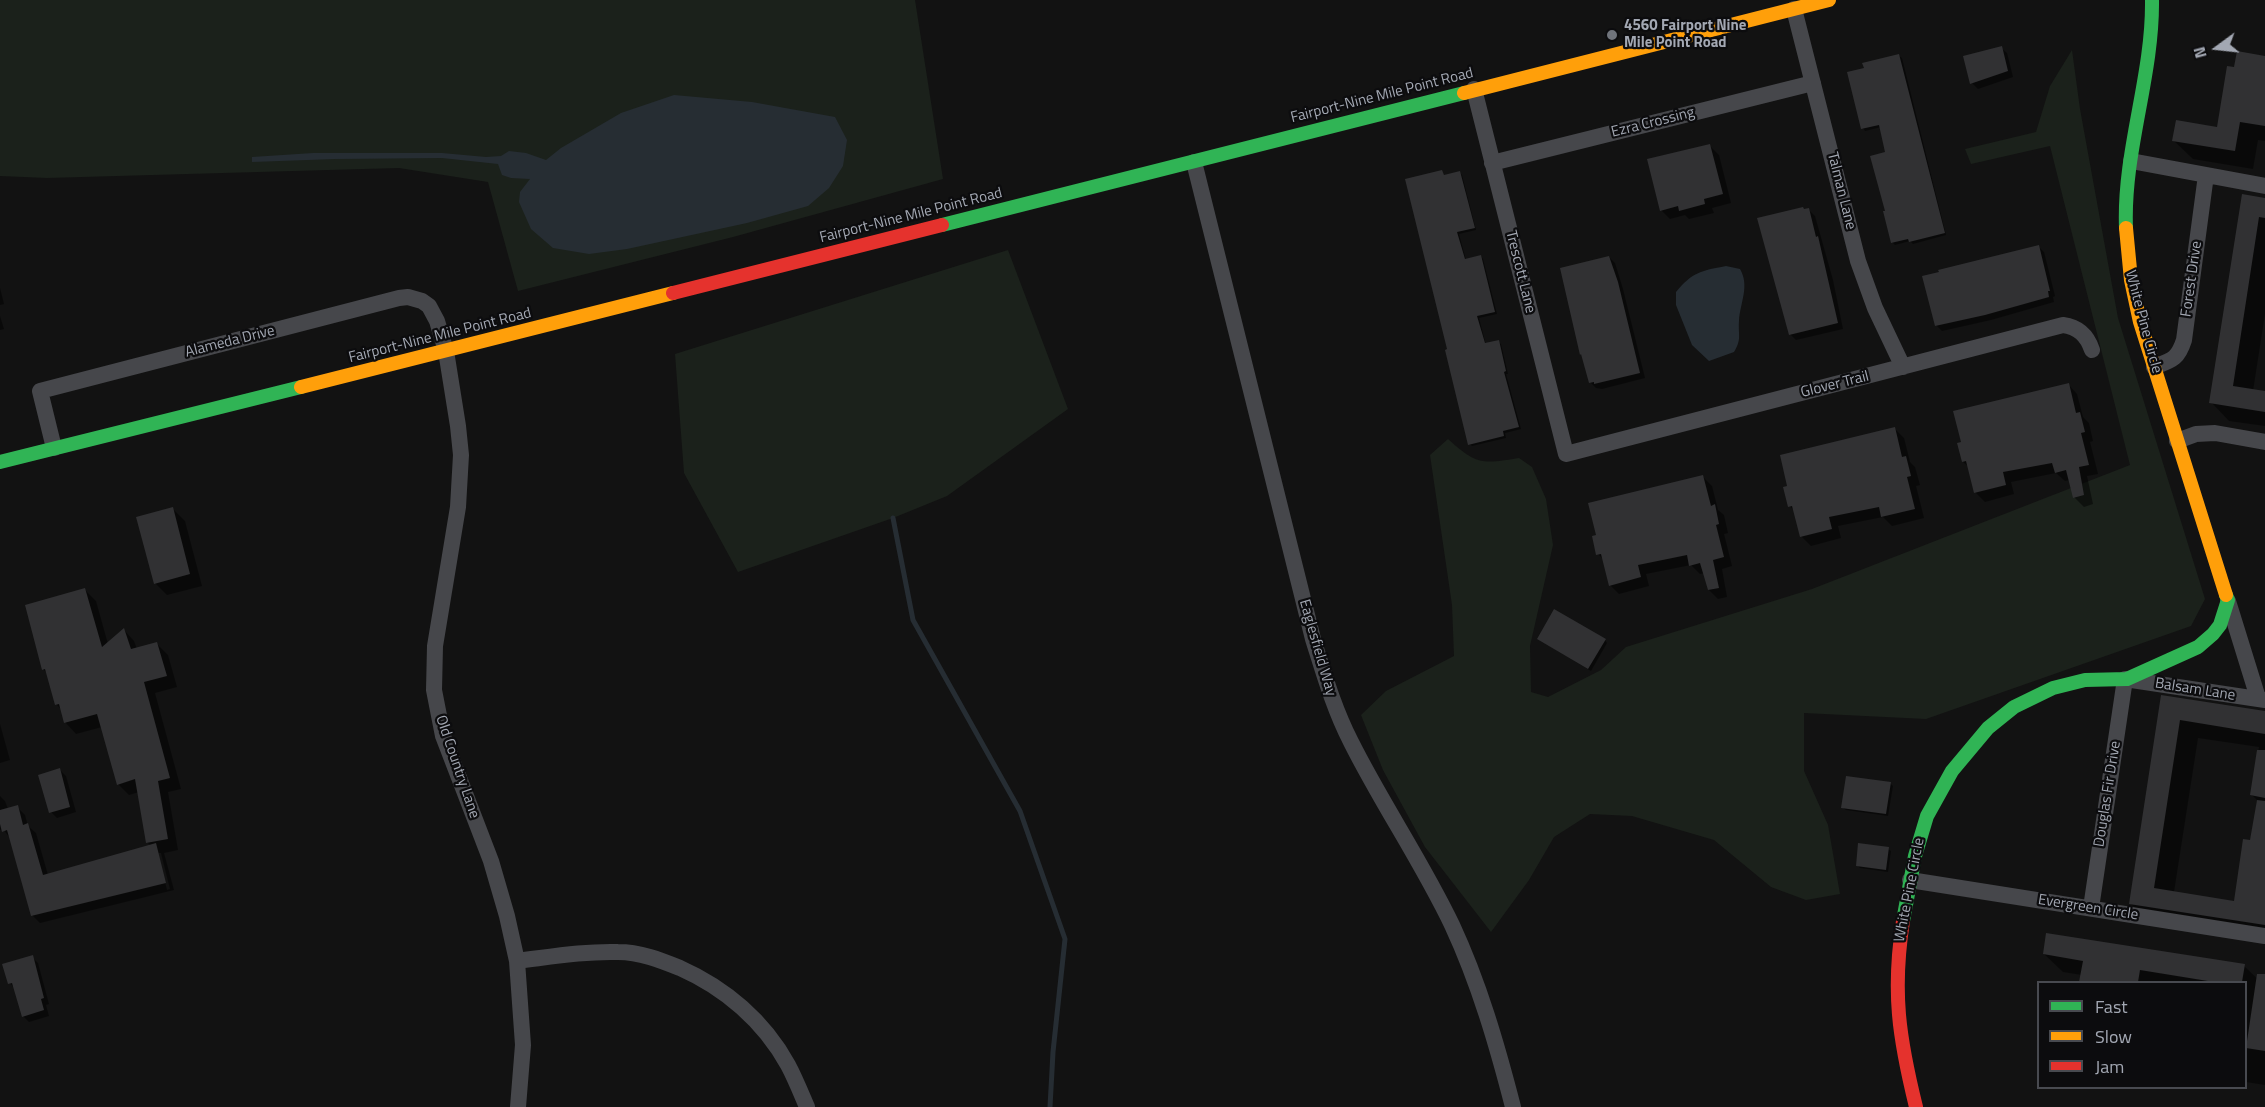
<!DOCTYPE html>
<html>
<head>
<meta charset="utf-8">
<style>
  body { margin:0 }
  #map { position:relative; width:2265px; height:1107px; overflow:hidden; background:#121212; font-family:"Titillium Web",sans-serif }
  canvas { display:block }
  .legend { position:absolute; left:2037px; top:981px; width:210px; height:108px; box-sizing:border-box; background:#0c0c0e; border:2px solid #484a50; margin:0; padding:8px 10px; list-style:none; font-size:18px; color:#a3a8b3 }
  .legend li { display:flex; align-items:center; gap:12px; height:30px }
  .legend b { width:30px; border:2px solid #484a50 }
  .north { position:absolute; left:2187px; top:18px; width:60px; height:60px; -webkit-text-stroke:4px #0c0c0e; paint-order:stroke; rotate:255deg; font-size:16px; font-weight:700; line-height:24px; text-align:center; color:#a3a8b3 }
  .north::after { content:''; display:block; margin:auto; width:21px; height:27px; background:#a3a8b3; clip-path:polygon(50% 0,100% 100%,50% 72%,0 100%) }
</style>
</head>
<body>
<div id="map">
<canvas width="2265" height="1107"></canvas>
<ul class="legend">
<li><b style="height:8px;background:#30b455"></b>Fast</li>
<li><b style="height:8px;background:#ff9f0a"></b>Slow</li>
<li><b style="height:8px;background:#e5322d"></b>Jam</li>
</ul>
<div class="north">N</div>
</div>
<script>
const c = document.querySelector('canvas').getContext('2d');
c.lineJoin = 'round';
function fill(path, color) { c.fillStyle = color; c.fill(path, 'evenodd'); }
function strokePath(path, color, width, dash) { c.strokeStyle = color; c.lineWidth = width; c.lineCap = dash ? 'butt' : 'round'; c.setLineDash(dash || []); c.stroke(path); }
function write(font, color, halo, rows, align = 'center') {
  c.font = font + ' "Titillium Web",sans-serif'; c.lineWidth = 4.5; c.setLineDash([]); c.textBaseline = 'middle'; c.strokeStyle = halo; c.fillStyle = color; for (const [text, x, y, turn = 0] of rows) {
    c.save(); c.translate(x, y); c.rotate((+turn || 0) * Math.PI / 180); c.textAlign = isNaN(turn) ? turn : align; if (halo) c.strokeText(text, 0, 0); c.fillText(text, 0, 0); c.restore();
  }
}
const green = new Path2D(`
  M0,0H915L943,179L733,237L518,291L488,182L399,168L47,178L0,176Z
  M2072,50L2080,109L2118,318L2205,599L2191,626L1926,719L1804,713V771L1828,825L1840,894L1806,900L1771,887L1714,840L1632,816L1590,814L1554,837L1529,880L1491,932L1425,847L1383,770L1361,715L1386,691L1454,656L1452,605L1430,455L1448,439C1477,465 1482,464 1519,458L1532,467L1546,499L1553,545L1530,646L1531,692L1548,697L1601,670L1626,647L1812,589L2130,465L2050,146L1971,164L1965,149L2036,132L2050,86Z
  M1008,250L1068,409L947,496L893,518L738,572L684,473L675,354Z`);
const water = new Path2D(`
  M674,95L752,102L835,117L847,140L843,166L829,188L808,206L747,223L627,249L589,254L553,248L531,229L519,202L520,192L530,179L511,178L502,175L498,164L442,158L335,159L252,162V157L313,153H442L486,157L501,156L509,151L526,153L546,160L561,148L621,113Z
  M1726,266L1740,269C1750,286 1740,303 1739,321C1738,335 1742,339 1734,352L1709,361L1692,345L1676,305V292C1693,272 1700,271 1726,266Z`);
const shadow = new Path2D(`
  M2001,48L2007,53L2013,77L1978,89L1972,83Z
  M1899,56L1902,58L1946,235L1913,244L1910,241L1895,245L1892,242L1887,212L1886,153L1881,127L1865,131L1863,128L1866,69Z
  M2265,57V141L2258,140L2253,169L2193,159L2174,141L2218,128L2235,69Z
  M1709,145L1719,155L1731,203L1712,208L1714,213L1689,219L1685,215L1670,219L1661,210Z
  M1442,172L1445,176L1460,173L1462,175L1476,230L1459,234L1466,260L1481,256L1483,259L1497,314L1479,318L1486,345L1498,342L1501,344L1508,374H1506L1521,429L1505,433L1506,438L1472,446L1470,444L1449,350Z
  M2243,196L2265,199V314L2253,391L2265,392V426L2229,421L2211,402Z
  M1809,210L1815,216L1833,280L1843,329L1796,340L1790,334L1805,211Z
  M2038,246L2044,252L2055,296L2053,297L2054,302L1991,320L1942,331L1936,325Z
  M1609,257L1615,263L1623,289L1645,378L1602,389L1596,388L1590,382Z
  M0,288L4,304L0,305Z
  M0,316L4,329L0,330Z
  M2068,384L2077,394L2083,417L2089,423L2093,441L2090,442L2098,474L2087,476L2093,504L2084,507L2074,497L2070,480L2065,481L2056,473L2011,482L2014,494L1985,502L1975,492L1969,467L1963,462Z
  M1894,428L1904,438L1910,462L1915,467L1920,485L1916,486L1924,518L1892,526L1883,517L1838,526L1841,538L1811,546L1802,537L1795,512L1790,506Z
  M1703,477L1712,486L1718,510L1724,515L1728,533L1724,534L1732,566L1722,569L1727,597L1718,599L1709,590L1704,573L1700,574L1691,565L1646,574L1649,586L1619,594L1610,585L1604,560L1598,554Z
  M173,509L185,521L202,586L167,595L155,583Z
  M85,590L96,601L108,644L124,630L134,641L137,649L157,644L168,655L177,687L155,693L181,789L168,792L178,850L164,853L174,890L40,923L32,915L10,838L3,829L0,830V796L5,801L8,809L17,807L25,815L28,826L36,833L48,875L151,846L147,842L139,792L129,795L118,784L102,727L76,734L65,722L62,710L56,704L48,674L43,669ZM158,853H161L170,889L167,890Z
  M1605,640L1607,643L1591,671L1541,641Z
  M2162,697L2265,713V941L2149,922L2130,903ZM2198,738L2259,747L2251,794L2257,800L2252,842L2235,902L2174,892Z
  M0,724L10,760L0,763Z
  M60,770L66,776L76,812L57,818L51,812Z
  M1890,783L1893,786L1888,816L1846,810L1843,808Z
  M1888,849L1891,851L1888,872L1860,868L1857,865Z
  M2044,954L2244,966L2263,984L2265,1001V1085L2246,1082V982H2081L2082,975L2063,972Z
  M32,957L38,963L49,1004L46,1005L49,1016L29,1022L23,1016L15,989L10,983Z`);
const stream = new Path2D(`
  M893,518L913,620L1020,811L1065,939L1053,1052L1050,1107`);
const building = new Path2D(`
  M2002,46L2008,71L1970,84L1963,56Z
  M2237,51L2265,56V126L2240,122L2235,151L2172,141L2176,120L2217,127L2227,66L2234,67Z
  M1899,54L1945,233L1909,242L1908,239L1891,243L1883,211H1885L1870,156L1885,152L1879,125L1861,129L1847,72L1864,68L1862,63Z
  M1710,144L1723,194L1704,199L1705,204L1679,211L1678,206L1660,211L1647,159Z
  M1442,170L1444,175L1460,171L1475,228L1457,232L1465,259L1481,255L1495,312L1477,316L1485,343L1499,340L1506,371L1504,372L1519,427L1503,431L1504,436L1468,445L1445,350L1447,349L1405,179Z
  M2242,194L2265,198V218L2259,217L2233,386L2265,391V412L2209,403Z
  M1803,207L1804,209L1809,208L1816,237L1818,236L1838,323L1789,335L1757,218Z
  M2039,245L2050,291H2048L2049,297L1985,315L1935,326L1922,276L1939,272L1938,270Z
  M1609,256L1618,282L1640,373L1594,384V382L1589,383L1581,354L1580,355L1560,268Z
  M2069,383L2076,413L2080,412L2085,432L2081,433L2089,465L2079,467L2084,495L2073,498L2066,470L2055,473L2052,463L2003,472L2006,485L1974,493L1966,461L1962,462L1957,443L1961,442L1953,411Z
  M1895,427L1902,457L1906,456L1911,476L1907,477L1915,509L1881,517L1879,507L1829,517L1832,529L1800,537L1792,506L1788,507L1783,487L1787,486L1780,455Z
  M1703,475L1711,506L1715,504L1719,524L1716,525L1724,557L1713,560L1719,588L1708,590L1700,563L1689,566L1687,555L1638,565L1641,577L1609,586L1601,554L1596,555L1592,536L1596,535L1588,503Z
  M173,507L190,574L154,584L136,517Z
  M85,588L102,647L124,628L131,649L157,642L167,676L144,682L170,778L158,781L168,839L146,843L135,779L117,785L97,714L64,723L59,704L55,705L45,669L42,670L25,605Z
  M1554,609L1606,639L1588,669L1537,639Z
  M2161,695L2265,711V734L2180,720L2154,888L2234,901L2243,839L2250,840L2257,800L2265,801V925L2129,904Z
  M2257,750H2265V798L2250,795Z
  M60,768L70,807L49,813L38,775Z
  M1846,776L1891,782L1886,814L1841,808Z
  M18,805L23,825L28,823L43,875L156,843L166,883L31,916L7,830L2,832L0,824V810Z
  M1858,843L1889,847L1886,870L1856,866Z
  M2046,933L2245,964L2242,982H2214L2140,970L2138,982H2079L2083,961L2043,954Z
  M33,955L44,998L41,999L44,1010L22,1017L12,983L8,984L2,964Z
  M2257,974H2265V1051L2246,1048Z`);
const street = new Path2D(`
  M1794,9L1858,261L1875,308L1903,367
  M1474,89L1566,454L2063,325C2078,327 2087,335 2092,350
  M2131,161L2265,186
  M1194,162L1313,639C1324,674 1334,709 1351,742C1382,804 1422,862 1452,925C1479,983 1497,1045 1513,1107
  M1492,163L1813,83
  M2154,367C2172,360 2178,359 2184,340L2206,175
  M2177,441L2196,434L2215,433L2265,442
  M54,448L40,391L399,298L408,297L422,301L429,306L437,321L446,351L458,426L461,455L458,507L435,646L434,690L443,736L491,861L507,916L517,961L523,1045L518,1107
  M2228,601L2258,698
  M1910,880L2265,936
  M2091,908L2125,679L2265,700
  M517,961C550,957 584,951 618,952C640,952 660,960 680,968C725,988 764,1021 788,1065C795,1078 801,1093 807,1107`);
const fast = new Path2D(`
  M942,225L1464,93
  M2126,228C2123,151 2153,77 2152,0
  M0,462L301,387
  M1903,921L1915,856L1927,816L1952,771L1988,728L2014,707L2053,688L2085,680L2127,679L2198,647L2213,634L2220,625L2228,600L2226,595`);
const slow = new Path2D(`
  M1464,93L1829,0
  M2126,228L2131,280L2140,322L2226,595
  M301,387L673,293`);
const jam = new Path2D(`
  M673,293L942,225
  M1903,921C1892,992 1899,1038 1916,1107`);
const markers = [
  [1612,35,6,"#70747b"]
];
const poiNames = [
  ["4560 Fairport Nine",1624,26],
  ["Mile Point Road",1624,43]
];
const streetNames = [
  ["Fairport-Nine Mile Point Road",1382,96,-14],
  ["Ezra Crossing",1653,123,-14],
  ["Talman Lane",1841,191,76],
  ["Fairport-Nine Mile Point Road",911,216,-14],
  ["Trescott Lane",1520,272,76],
  ["Forest Drive",2192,279,-82],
  ["White Pine Circle",2143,322,75],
  ["Fairport-Nine Mile Point Road",440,336,-14],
  ["Alameda Drive",230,342,-14],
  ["Glover Trail",1835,385,-14],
  ["Eaglesfield Way",1317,648,74],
  ["Balsam Lane",2195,690,9],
  ["Old Country Lane",457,767,71],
  ["Douglas Fir Drive",2108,794,-81],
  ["White Pine Circle",1910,890,-79],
  ["Evergreen Circle",2088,908,9]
];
fill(green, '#1b211b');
fill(water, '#262d33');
fill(shadow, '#0007');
strokePath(stream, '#262d33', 5);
fill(building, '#313133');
strokePath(street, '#46474b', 16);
strokePath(fast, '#30b455', 14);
strokePath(slow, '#ff9f0a', 14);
strokePath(jam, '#e5322d', 14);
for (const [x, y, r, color] of markers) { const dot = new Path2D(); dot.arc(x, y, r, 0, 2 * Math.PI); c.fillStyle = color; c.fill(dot); strokePath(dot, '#0c0c0e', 2); }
write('bold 15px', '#a3a8b3', '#0c0c0e', poiNames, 'left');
write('15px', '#a3a8b3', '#0c0c0e', streetNames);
</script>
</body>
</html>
